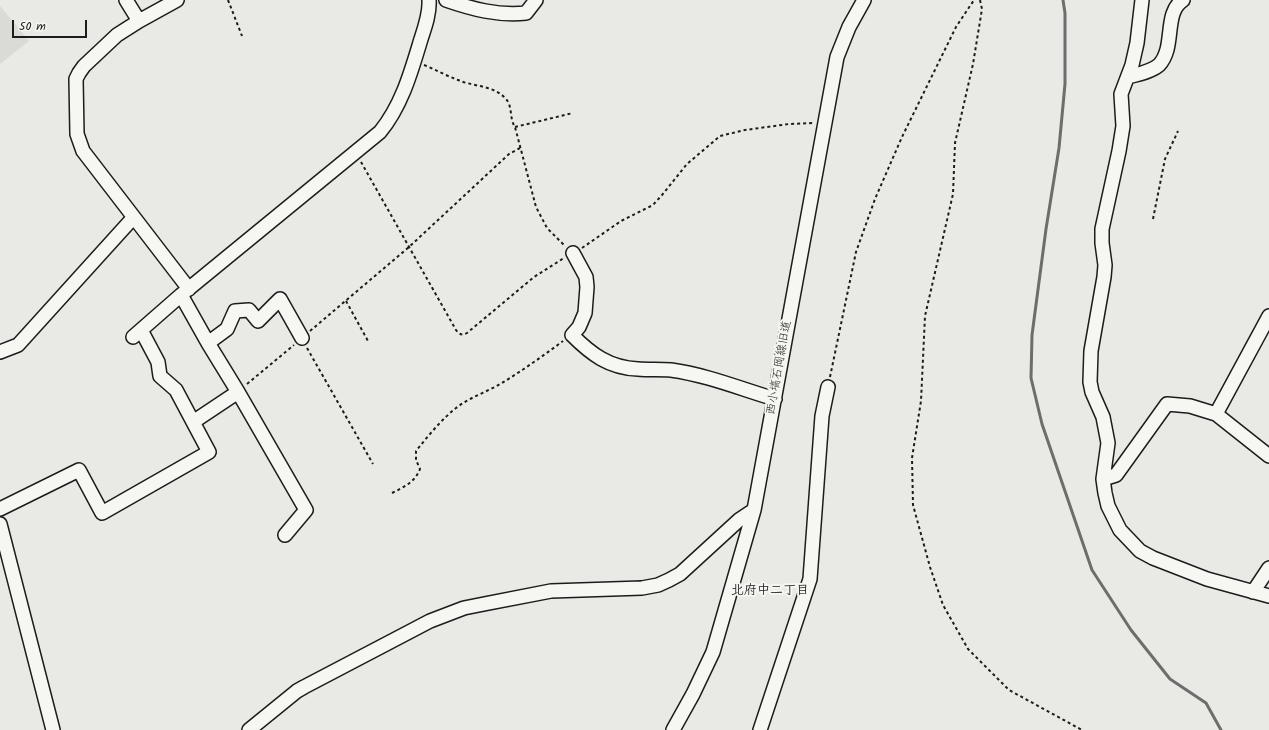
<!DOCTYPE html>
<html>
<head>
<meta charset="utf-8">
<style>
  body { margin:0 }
  #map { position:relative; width:1269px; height:730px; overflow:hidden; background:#e9e9e5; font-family:Kalam,sans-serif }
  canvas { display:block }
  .scale { position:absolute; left:12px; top:20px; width:75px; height:18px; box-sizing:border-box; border:2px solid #1c1c1c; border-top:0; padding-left:5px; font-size:12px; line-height:14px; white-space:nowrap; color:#1c1c1c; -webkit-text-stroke:3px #f6f6f2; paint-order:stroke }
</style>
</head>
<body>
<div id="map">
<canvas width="1269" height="730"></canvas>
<div class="scale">50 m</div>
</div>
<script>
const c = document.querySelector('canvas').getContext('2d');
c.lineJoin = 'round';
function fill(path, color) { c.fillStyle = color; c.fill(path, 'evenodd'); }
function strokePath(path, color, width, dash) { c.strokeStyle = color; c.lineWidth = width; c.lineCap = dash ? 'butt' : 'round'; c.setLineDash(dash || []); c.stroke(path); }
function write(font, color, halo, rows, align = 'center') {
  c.font = font + ' Kalam,"Klee One",sans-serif'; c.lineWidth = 4; c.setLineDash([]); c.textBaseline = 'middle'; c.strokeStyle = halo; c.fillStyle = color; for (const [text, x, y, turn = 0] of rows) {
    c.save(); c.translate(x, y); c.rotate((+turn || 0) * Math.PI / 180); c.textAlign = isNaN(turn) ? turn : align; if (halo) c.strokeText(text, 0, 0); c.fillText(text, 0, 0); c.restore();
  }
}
const built = new Path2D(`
  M0,6L29,41L0,64Z`);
const stream = new Path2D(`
  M1063,0L1065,13V84L1059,148L1046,229L1032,335L1031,378L1042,424L1092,570L1131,630L1170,679L1206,703L1221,730`);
const path = new Path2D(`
  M228,0L242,36
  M980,0L982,9L973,64L955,143L953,194L925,316L921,401L912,458L913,505L930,567L943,605L968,649L1009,690L1082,730
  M424,65C436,70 447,76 458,80C474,87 494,85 506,99C513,107 509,118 515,127L536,207L547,228L565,246
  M515,127L573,113
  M361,162L456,330C459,334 462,336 467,333L534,277L564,258
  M1153,219L1165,159L1178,131
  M582,248L621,221L653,205L662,195L687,164L720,136L745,130L789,124L815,123
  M346,301L368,341
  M310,331L409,247L509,154L520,148
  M307,348L373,464
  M830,377L856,252L875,199L902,137L956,27L974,0
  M247,384L294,345
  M392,493C404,487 415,482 420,469L416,460V451C428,436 441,420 456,408C470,397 487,392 502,383C523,370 543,356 563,341`);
const minor = new Path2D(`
  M126,0L139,21
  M177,0L139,21L117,35L84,66L79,73L76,79L77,134L83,151L189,289
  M446,0C472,9 498,16 526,13L536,0
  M1142,0L1137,43L1132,65L1121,94L1123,126L1119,151L1102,229V243L1105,265L1104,277L1091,351L1090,382L1092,392L1103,417L1108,443L1103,479L1105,493L1108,506L1120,530L1140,551L1153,558L1207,579L1269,596
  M1128,77C1138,74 1151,72 1159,65C1176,47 1163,13 1183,0
  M573,253L586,277L587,287L585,313L579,327L572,335C591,354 609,368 638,369C649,370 660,369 671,370C707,375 741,389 775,399
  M181,295L208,343L238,392L306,510L285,535
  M133,337L181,295L380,132C402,105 411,72 421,39C425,27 430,13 429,0
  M208,343L227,329L235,311L249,310L258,321L280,299L302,338
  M0,352L18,345L133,218
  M1216,414L1269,456
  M193,422L238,392
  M1103,479L1116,475L1167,404L1190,406L1216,414L1269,316
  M0,509L79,470L102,513L209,452L176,390L160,376L158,362L141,330
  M0,524L53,730
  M1253,592L1269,568
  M249,730L297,691L304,687L430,621L464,608L484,604L551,591L642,588L658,585L669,580L680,574L739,520L754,510
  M673,730L693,694L713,652L754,510L837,57L849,27L864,0
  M760,730L810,579L822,416L828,387`);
const streetNames = [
  ["西小塙石岡線旧道",780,368,-80]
];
const neighbourhoodNames = [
  ["北府中二丁目",770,592]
];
fill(built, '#dadad6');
strokePath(stream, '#6d6d6c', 3);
strokePath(minor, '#1c1c1c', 16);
strokePath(path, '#1c1c1c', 2, [3, 3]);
strokePath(minor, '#f6f6f2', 13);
write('12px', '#1c1c1c', '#f6f6f2', streetNames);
write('bold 13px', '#1c1c1c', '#f6f6f2', neighbourhoodNames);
</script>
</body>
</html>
